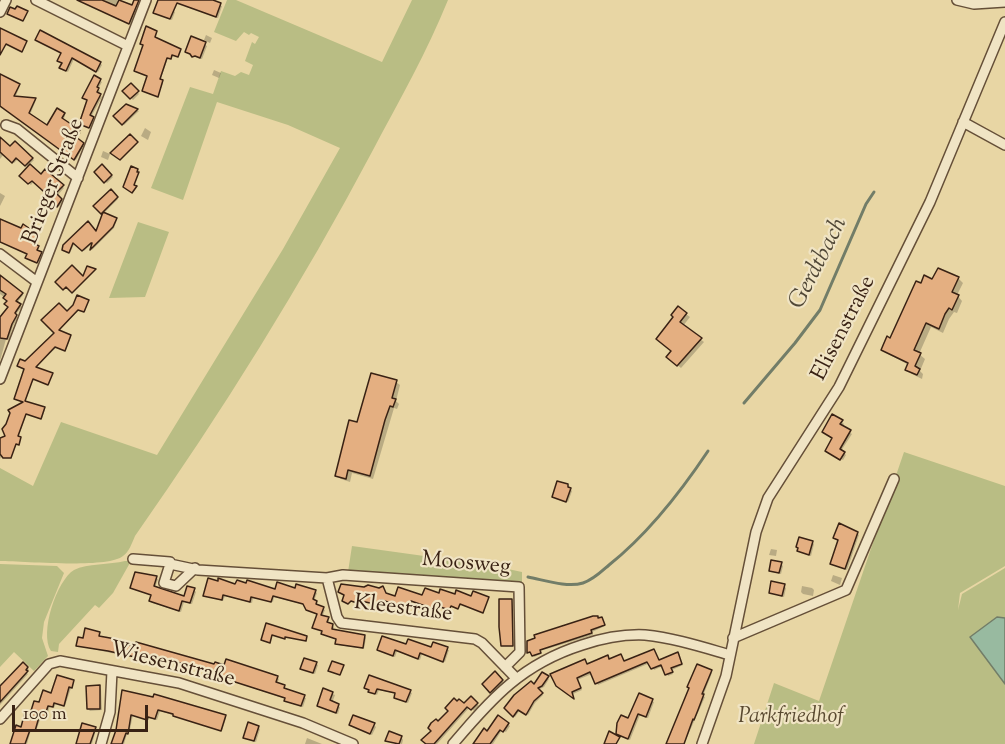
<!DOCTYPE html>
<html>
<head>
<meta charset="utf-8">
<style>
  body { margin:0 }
  #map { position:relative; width:1005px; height:744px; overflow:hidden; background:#e8d6a4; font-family:"Sorts Mill Goudy",serif }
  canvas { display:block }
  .scale { position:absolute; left:12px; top:705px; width:136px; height:27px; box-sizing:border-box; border:3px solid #392214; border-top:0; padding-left:8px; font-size:18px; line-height:21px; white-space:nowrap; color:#392214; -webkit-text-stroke:4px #f0e4c4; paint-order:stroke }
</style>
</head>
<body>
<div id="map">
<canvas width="1005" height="744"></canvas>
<div class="scale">100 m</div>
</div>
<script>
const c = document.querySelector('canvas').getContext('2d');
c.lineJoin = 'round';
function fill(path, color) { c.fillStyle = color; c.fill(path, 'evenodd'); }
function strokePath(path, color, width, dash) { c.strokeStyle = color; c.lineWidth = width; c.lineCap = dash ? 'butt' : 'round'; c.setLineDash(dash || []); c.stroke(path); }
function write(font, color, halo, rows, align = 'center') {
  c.font = font + ' "Sorts Mill Goudy",serif'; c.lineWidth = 4.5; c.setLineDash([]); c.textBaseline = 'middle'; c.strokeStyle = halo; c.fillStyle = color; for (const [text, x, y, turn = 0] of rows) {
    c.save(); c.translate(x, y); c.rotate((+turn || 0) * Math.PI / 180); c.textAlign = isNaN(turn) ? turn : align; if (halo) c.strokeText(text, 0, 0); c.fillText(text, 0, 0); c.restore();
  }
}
const green = new Path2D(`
  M227,0H236L382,62L412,0H448C427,52 399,101 373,150C302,284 222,412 135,536C132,543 129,552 123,556C108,569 22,561 0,561V468L33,486L61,422L157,455L283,249L340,148L288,125L217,102L183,200L151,188L190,87L213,94L221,71L235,76L241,72L249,75L253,65L245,61L252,42L255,44L259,37L251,33L249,35L244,32L236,41L214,32Z
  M138,222L169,232L145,297L109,298Z
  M904,452L1005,486V566L960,593L958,610L962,594L1005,568V618H997L970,637L1005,684V744H754L774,683L819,701Z
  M352,546L489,565L522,572V585L348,572Z
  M125,561H131L113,593L99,608L95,605L59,644L58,652L51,651C39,633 57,580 74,570C87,563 110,565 125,561Z
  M0,564L57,566L64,573L44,622L42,638L48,656L34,671L14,652L0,667Z`);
const water = new Path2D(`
  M997,617L1005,618V684L970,637Z`);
const shadow = new Path2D(`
  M79,0H117L133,7L135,0H140L131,25Z
  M177,0H208L222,6L218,18L183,5Z
  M173,10L175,12L172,20L157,14Z
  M156,32L155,39L181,51L179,56L173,54L171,59L168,58L160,81L163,83L158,96L144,92L149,76L137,72Z
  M206,35L212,38L210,43L204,40Z
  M192,38L207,46L202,59L193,56Z
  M62,53L100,63L102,65L98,72L74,59L68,72L63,69V64L60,62Z
  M214,70L221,73L219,78L212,75Z
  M0,73L3,77L20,86L15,98L36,100L30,115L47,128L64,114L65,116L63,120L81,133L76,139L84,145L76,160L0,106Z
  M94,77L102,82L98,89L100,91L98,94L102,97L91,117L94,119L91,128L81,123Z
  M131,85L139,94L133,100L124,91Z
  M126,106L139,111L124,125L115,116Z
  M145,128L151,132L148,140L141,136Z
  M0,142L10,148L15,143L34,160L29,165L41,176L45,171L64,188L57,196L63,201L59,207L53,202L55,200L34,181L31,185L21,176L29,168L19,158L14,163L4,154L0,159Z
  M103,151L110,154L108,160L101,157Z
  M102,166L113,177L107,183L96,172Z
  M111,191L118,199L103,214L117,220L114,228L92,250L95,241L84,251L75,242L70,253L64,251L65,246L97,234L104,215L95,206Z
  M0,193L5,196L0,206Z
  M0,219L40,237L35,246L39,248L37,252L42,255L38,263L28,259V255L0,237Z
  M0,277L23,295L17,303L22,307L15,315L18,317L13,326L9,340L6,339L0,361V320L9,307V301L0,294Z
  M958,278L963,283L957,295L962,301L957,313L954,312L949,319L943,333L931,327L919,354L925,359L920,371L923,374L922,379L912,374L907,370L909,365L888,354L883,349L891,340L922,285L933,281Z
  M88,302L85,312L79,310L58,331L71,337L66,350L57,347L35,368L52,375L49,385L33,379L25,403L16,399L26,369V363L56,333L67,313Z
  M678,308L690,317L683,326L704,342L681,368L671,360L675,317Z
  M396,382L400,385L396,401L399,404L397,409L394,408L373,479L352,473L350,482L341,479L337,476L358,424Z
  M25,403L45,409L42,419L27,413L18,438L21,439L19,445L16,444L11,458L1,457L0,459V441L7,437Z
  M833,416L842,422L844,424L842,427L852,434L841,451L846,455L843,460L829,452L833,438Z
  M568,486L572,491L568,502L553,497Z
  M857,533L859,535L847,570L834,565L832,563L840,540Z
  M812,542L814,544L811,556L799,551Z
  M771,549L777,550L776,556L769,555Z
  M781,564L783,566L781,574L770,570Z
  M833,575L842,578L840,585L831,581Z
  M156,578L158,579L155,588L185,598L194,590L196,592L192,604L184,602L181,612L152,603L150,601L152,595L132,587Z
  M236,586L276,590L315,591L317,593L314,601L318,604L317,606L325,610L322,617L329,620L328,624L334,627L333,630L365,636L366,638L364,649L338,645V640L324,635L318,614L305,605L274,597L273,602L253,598L252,603L225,596L223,601L204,596Z
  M784,586L786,588L784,597L770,593Z
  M802,586L812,588L814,590L813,596L803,594L801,592Z
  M602,619L605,626L592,632L593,635L540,651L541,654L534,657L532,653H528Z
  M99,633L100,638L120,642L121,645L277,677L279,679L277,684L284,686L285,690L306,698L303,707L288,702L286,699L210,674L209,671L146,655L145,660L78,646L85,640Z
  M407,646L432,649H447L449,650L445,662L422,654L420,660L397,651L395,657L379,650Z
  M621,656L625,663L659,662L679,656L683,665L672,670L673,674L668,676L663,666L654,670L650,663L598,685L592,674L577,680L582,690L573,694L574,698L559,688L587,665L607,657L610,661Z
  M316,663L318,665L315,674L302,668Z
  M23,664L29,669L26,672L28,674L0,705V685L1,683L3,684Z
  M711,671L712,673L703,696L705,697L684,744H668Z
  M495,673L504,683L493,693L484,684Z
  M542,674L549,679L544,687L538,690L543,695L535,703L528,715L520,710L515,717L506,708L534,686Z
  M73,682V688H71L65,706L56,703L54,708L50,706L46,719L41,717L36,731L31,730L27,744H13L22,728L40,704Z
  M99,687L101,689L102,710L90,711L88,709Z
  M366,687L410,692L412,693L408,703L397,699V694L379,690L377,695Z
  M324,690L335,695L332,703L340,707L338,714L318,706Z
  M123,692L225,716L226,718L222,731L160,711L157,720L149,718V720L133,715L129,734H127L124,744H113L118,730Z
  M640,695L654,702L648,718L640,715L630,740L618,734L629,720Z
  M471,698L479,706L474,711L470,707L437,744H427L438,723Z
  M499,717L510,726L506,732L502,730L493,744H476L488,733Z
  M351,725H374L376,727L372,735Z
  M258,727L260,729L256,742L247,739Z
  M95,728L96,730L92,744H77Z
  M390,733L402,738L403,740L402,744L389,742L387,740Z
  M307,738L322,744H305Z`);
const stream = new Path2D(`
  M744,403L795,343L820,310L866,204L874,192
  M528,577C544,580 567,588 583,583C593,580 601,572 609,565C648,534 680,493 708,451`);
const building = new Path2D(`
  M77,0H102L116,6L119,0L132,5L134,0H139L129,24Z
  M158,0H213L221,3L216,17L177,3L170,19L153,13Z
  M17,6L28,11L23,21L7,14L10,7L15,9Z
  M146,26L157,31L155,37L181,49L178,57L172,55L171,59L167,58L160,79L163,80L158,97L142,91L147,76L134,71L143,45L140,44Z
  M0,28L27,41L22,52L6,44L0,55Z
  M40,30L101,62L96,72L72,58L66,71L59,68L62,63L57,61L61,53L35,40Z
  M191,36L206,42L200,58L195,56L192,57L190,54L185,52Z
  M0,74L20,84L14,96L36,98L29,113L47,125L57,108L65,113L62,118L80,130L76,137L84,143L74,160L0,106Z
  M94,75L101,79L97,87L99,88L97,92L101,94L90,115L94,117L89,128L79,124L87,100L82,98Z
  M131,83L139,91L130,99L122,91Z
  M126,104L138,109L122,125L113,116Z
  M130,134L138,142L120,160L110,153Z
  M0,137L10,146L15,141L33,158L25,166L16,158L12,163L0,152Z
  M30,164L41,174L45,169L64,185L56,193L62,199L57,207L51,202L53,200L32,181L28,184L19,176Z
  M102,164L112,175L104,183L94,172Z
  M131,166L138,169L137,172H139L134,185L137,186L132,193L123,187Z
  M111,189L118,197L103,212L117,218L113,227L90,250L92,243H91L82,251L73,243L69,253L62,250L63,245L88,221L96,231L103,212L101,214L93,206Z
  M0,219L21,228L23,224L39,235L35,244L39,246L37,250L42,252L37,263L25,258L27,254L0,242Z
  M72,265L83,276L87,266L96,269L72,293L66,287L63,290L55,282Z
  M938,268L959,277L952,292L959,295L952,310L949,308L945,314L939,329L926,323L914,350L921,353L915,366L920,369L917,375L905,370L908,363L881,350L887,336L890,338L916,281L921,283L924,275L932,279Z
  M0,275L23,293L16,301L21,304L15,313L17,315L12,324L7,339L0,338V317L8,307L4,304L7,301L3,298L6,294L0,290Z
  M77,295L89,300L84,312L78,310L59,330L71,335L65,351L55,347L36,367L53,373L48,385L33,379L25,401L45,407L41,419L26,414L18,436L21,437L19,445L16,444L11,458H3L0,454V438L5,436L2,429L6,424L10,413L8,410L23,402L14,399L24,369L17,366L20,359L25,361L54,333L41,320L59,303L67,311L73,305Z
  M678,306L687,313L680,322L702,338L677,366L666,357L671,351L656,339L673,317L671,315Z
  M371,373L397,380L392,398L396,399L393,407L390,406L385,420L370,476L348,470L346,479L335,476L349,420L357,422Z
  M832,414L843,420L840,424L851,430L840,449L845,452L840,460L825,451L832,438L822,432Z
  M557,481L568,484V487L571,488L566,502L552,497Z
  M839,523L858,532L845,569L830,564L838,540L833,538Z
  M799,537L813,541L809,555L797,551L798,548L796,547Z
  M771,560L782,562L779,573L769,571Z
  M135,572L157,576L154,586L184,596L187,586L195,588L190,603L182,601L179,611L149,601L151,595L130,588Z
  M208,578L218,581V578L235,584L237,580L246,583L247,580L275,589L277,582L295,588L296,584L316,590L313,599L317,601L316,604L324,607L321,615L329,617L327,622L333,624L332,629L365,635L363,648L335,644L336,639L321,634L322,631L312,628L317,614L306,610L303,604L273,596L271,602L251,597L250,602L223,595L222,600L203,596Z
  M771,581L785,584L782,596L769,593Z
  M341,584L364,587L368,585L379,588L383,586L386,593L395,596L398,587L422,595L425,588L439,593L440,589L455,594L456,590L471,596L473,591L489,597L483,613L460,604L458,609L451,606L449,610L435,605L434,609L411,601L409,608L381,600L379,605L361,601L360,604L351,601L348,604L342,601L344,595L338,592Z
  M499,599H512L513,646H501L499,627Z
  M593,616H598V618L602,617L605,625L591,630L592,633L540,650L541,653L532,656L530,652L527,653V641L535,638L534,635Z
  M266,623L307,636L306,641L285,637V639L272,635L270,643L261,640Z
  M85,628L100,632L99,636L121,640L120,644L135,646L136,642L214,664L215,662L224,665L226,659L278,676L276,682L285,685L284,688L305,695L301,706L284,701L285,698L207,673L208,670L145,654L144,659L108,651L76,646L78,637L83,638Z
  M382,636L406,644L408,639L431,647L433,642L448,647L443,662L420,653L418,659L395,650L393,656L377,650Z
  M654,649L659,660L678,652L682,664L671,668L673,672L665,675L661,665L651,669L647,662L595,684L590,672L577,678L581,688L572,692L574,699L556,686L550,674L585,659L587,664L608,655L609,659L621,654L624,661Z
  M304,658L317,662L313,673L300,669Z
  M332,661L344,665L340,675L328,671Z
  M23,662L28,667L26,670L28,671L0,702V686Z
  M697,664L712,670L702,694H704L698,710L694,720L693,719L684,744H666L689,688L687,687Z
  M495,671L503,680L490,693L482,684Z
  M542,672L549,676L542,686L538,688L543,693L534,701L526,715L518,710L513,717L504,708L514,695L531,681L534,684Z
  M57,675L74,680L72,688L69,687L64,706L54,703L53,707L48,706L44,718L39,717L35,731L30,730L25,744H10L16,725L21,727L25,712L30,714L34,701L39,702L43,690L51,693Z
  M369,675L411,690L406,702L394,698L395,693L377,689L375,694L368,692L369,690L364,688Z
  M100,685V709H87L86,686Z
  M323,688L333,692L330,700L339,704L336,713L317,706Z
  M122,690L153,697L154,694L226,715L221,731L173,716V714L158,710L155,719L148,717L147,720L131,715L128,734L126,733L122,744H111L116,730Z
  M639,693L653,699L646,717L638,714L628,739L616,734L617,723L621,715L628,718Z
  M471,696L478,703L471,710L467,707L434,744H426L421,740L431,731L428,728L431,723L436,719L438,721L448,711L445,708L454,698L457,701L459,699L464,703Z
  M353,715L375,723L370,734L349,725Z
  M498,715L509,723L503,732L500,730L490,744H473L484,728L487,731Z
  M248,722L259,726L254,741L243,738Z
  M82,723L96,727L90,744H76Z
  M389,731L402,736L399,744L385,741Z
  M609,731L620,737L616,744H604Z`);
const street = new Path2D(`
  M36,0L128,46
  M957,0L974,4L1005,2
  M0,12L6,0
  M963,122L1005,145
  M6,125L17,129L78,178
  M0,254L37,282
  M0,379L146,0
  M133,559L170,562V564L198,570L327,578L343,575L519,587L520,652L505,667
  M170,564L164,583L176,586L195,568
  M327,578L337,617L341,623L475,639L482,643L516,678
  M733,638L846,590L894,479
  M0,719L49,664L60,661L179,683L303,723L353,744
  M101,744L110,712L112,671
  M453,744C492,698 522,664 582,645C603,638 623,634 645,635C674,638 702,647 730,655
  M702,744L726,676L756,532L768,498L839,387L930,202L1005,22`);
const streetNames = [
  ["Brieger Straße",55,182,-69],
  ["Elisenstraße",845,329,-63],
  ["Moosweg",466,565,5],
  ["Kleestraße",403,610,7],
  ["Wiesenstraße",172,666,14]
];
const parkNames = [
  ["Parkfriedhof",791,718]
];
const waterNames = [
  ["Gerdtbach",820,264,-63]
];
fill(green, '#b9bd84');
fill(water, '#98baa0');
strokePath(water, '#727d68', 1.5);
fill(shadow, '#0003');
strokePath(stream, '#727d68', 3);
fill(building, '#e4af81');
strokePath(building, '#392214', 1.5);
strokePath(street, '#654f38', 12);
strokePath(street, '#f0e4c4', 9);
write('22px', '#392214', '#f0e4c4', streetNames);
write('italic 22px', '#594930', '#f0e4c4', parkNames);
write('italic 24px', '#514837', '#f0e4c4', waterNames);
</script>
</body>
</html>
